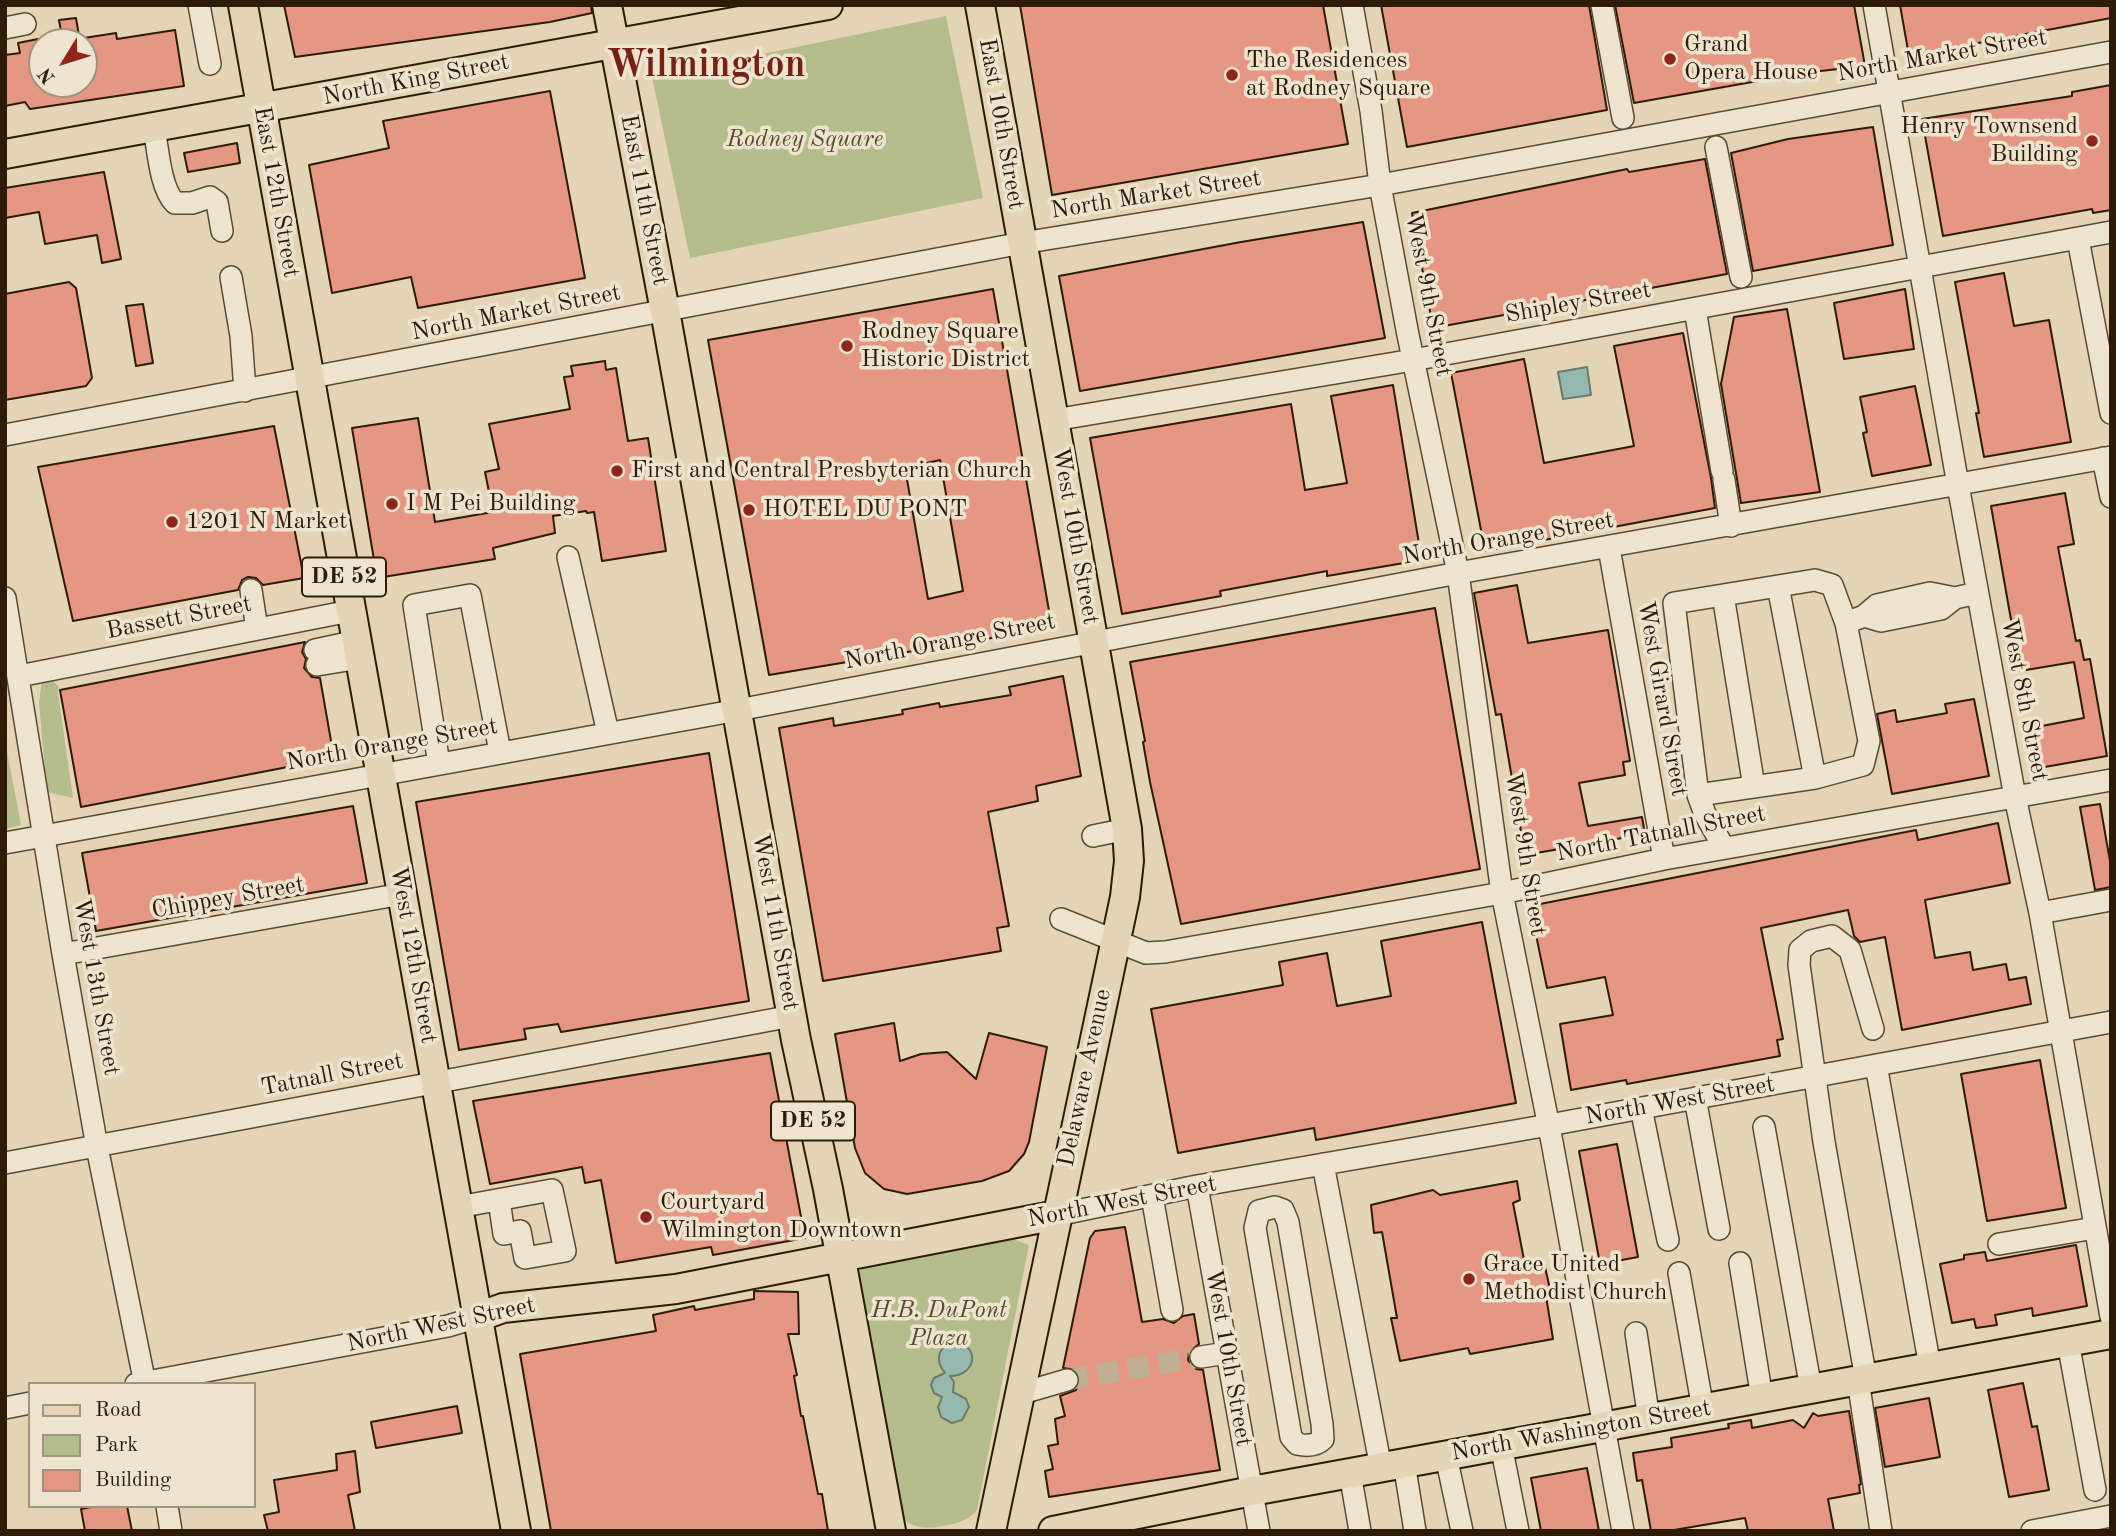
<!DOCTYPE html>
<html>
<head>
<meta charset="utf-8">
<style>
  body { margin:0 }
  #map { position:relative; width:2116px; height:1536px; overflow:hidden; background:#e5d5b7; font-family:"Old Standard TT",serif }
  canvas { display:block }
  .frame { position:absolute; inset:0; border:7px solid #2e1b05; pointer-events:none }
  .legend { position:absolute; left:28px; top:1382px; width:228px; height:126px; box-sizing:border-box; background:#eee4d0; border:2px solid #a1947f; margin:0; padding:9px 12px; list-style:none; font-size:21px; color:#2e1b05 }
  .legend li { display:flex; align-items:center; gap:14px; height:35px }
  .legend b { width:35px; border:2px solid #a1947f }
  .north { position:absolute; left:28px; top:28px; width:70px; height:70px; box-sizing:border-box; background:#eee4d0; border:2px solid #a1947f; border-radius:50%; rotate:232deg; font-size:19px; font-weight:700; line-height:28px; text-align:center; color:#2e1b05 }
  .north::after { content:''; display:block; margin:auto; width:24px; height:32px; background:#8f2418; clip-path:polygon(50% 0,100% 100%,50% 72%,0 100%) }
</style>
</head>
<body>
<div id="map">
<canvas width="2116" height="1536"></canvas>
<div class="frame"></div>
<ul class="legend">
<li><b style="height:9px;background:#e5d5b7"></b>Road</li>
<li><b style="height:19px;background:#b6bd8d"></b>Park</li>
<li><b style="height:19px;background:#e59783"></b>Building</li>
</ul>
<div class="north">N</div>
</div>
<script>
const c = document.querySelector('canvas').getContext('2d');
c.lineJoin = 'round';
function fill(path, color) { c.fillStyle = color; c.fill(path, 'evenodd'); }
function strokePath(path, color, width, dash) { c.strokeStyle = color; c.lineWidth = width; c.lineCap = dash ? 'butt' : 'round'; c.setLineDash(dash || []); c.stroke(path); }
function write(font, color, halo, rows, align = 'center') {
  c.font = font + ' "Old Standard TT",serif'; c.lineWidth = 7; c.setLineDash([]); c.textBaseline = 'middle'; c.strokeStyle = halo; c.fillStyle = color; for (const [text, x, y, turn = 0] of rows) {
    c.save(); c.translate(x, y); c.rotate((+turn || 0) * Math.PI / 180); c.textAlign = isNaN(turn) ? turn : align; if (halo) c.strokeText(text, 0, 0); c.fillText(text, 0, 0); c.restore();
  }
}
const green = new Path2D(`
  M946,16L983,198L690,258L652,77Z
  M50,677L59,687L58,693L73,798L47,792L39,702L42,681Z
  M5,741L21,825L5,829Z
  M1008,1237L1029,1245L977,1510C968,1524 929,1532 913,1525C907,1523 904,1518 901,1513L857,1275L862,1267L870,1262Z`);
const water = new Path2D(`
  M1587,367L1591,395L1563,399L1558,372Z
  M953,1342C981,1344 977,1376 950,1376L954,1382L953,1392L966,1399L969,1407L962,1420L952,1423L941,1417L938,1407L942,1397L934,1393L931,1385L934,1378L945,1373C935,1361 937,1347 953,1342Z`);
const building = new Path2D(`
  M284,5H591L592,13L550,22L295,57Z
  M1020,5H1323L1348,144L1052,195Z
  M1381,5H1589L1607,110L1407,147Z
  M1615,5H1854L1865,66L1803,73L1634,103Z
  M1900,5H2111V18L1909,56Z
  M76,18L80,42H63L59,20Z
  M175,30L184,86L30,109L25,102L5,106V55L20,53L18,43L38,39L42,60V84H84V38L116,33L117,39Z
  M2111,85V210L2093,213L2092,209L1943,236L1922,119L2072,96V92Z
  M550,91L585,278L418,308L411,277L332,293L309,165L389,148L383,121Z
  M1873,127L1893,245L1753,271L1731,153L1788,139Z
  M237,143L240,163L188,172L184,153Z
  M1705,159L1727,274L1433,328L1412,213L1627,169L1629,172Z
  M104,172L121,259L102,263L97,235L45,244L39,212L5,218V188Z
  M1363,222L1385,338L1080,391L1059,276L1241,242Z
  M2004,273L2014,326L2049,320L2071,442L1984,457L1976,413H1979L1955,282Z
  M69,282L76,288L92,378L86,386L5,400V294Z
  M993,289L1052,628L769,675L708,340ZM940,460L963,591L928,599L905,468Z
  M1905,289L1914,349L1844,359L1834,303Z
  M143,304L153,363L136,366L126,306Z
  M1787,309L1820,492L1741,503L1721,384L1734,317Z
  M1683,333L1711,478L1715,508L1485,551L1451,373L1524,359L1544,463L1634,446L1614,346Z
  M605,361L606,370L616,368L628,441L648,438L666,551L602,561L594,512L587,513L586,511L553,516L555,533L493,548L495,559L377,578L352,428L418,418L435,522L493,512L485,472L499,469L489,424L570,409L564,377L573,376L571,366Z
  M1393,385L1420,550L1410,562L1327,576V571L1220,591L1221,596L1122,614L1090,438L1291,404L1305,490L1347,483L1331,396Z
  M1915,386L1931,465L1872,476L1863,433L1867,432L1860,397Z
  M274,426L304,578L263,585L256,578L248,577L242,580L238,590L73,621L38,467Z
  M2065,493L2074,544L2058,547L2076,641L2080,640L2084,660L2090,659L2107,756L2039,768L2031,728L2084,718L2074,662L2020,671L1991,506Z
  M1517,585L1528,643L1608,630L1630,761L1623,762L1625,775L1579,783L1588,826L1642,817L1645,834L1525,855L1501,714L1496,715L1474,593Z
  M1435,608L1480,869L1181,924L1150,782L1143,742L1145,741L1130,662Z
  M305,642L302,652L306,659L304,668L312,677L320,678L334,758L81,807L60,690Z
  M1063,676L1081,776L1036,786L1038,801L988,812L1009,926L997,928L1001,951L823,981L779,728L833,718L834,726L903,714L902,710L939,703L940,707L1011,695L1009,687Z
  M1974,699L1989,776L1892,794L1877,714L1895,710L1897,722L1947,713L1945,704Z
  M709,753L749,1001L561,1032L558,1024L524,1029L526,1039L459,1050L416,802Z
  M2100,804L2111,867V887L2095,890L2080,807Z
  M353,806L367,883L96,931L82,853Z
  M1998,823L2010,883L1925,900L1935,958L1970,952L1973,970L2006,964L2009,980L2026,977L2031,1004L1902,1030L1885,937L1860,942L1854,936L1848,910L1761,928L1783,1039L1777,1040L1780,1056L1627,1084L1626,1080L1571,1090L1560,1024L1613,1015L1605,977L1547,988L1530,906L1916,830L1918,840Z
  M1482,922L1516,1103L1316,1140L1314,1128L1178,1153L1151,1009L1283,985L1279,962L1327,953L1337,1006L1391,996L1381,941Z
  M894,1023L900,1061L921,1054L947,1052L976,1079L989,1033L1047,1047L1029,1142L1024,1154L1009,1171L982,1181L907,1194L884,1189L865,1173L855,1148L835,1034Z
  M770,1053L805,1238L713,1255L711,1247L616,1263L601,1180L585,1183L582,1167L490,1184L473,1101Z
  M2040,1060L2066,1208L1987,1221L1961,1074Z
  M1617,1144L1638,1257L1600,1264L1579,1151Z
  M1517,1181L1520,1200L1513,1203L1526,1270L1545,1267L1550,1289L1545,1290L1553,1339L1470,1354L1468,1348L1400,1361L1391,1318H1397L1382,1232L1374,1233L1371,1205L1433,1190L1440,1195Z
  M1125,1227L1142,1322L1163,1319L1174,1323L1183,1316L1194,1314L1199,1344L1189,1352L1188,1360L1196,1369L1203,1370L1220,1470L1049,1497L1045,1471L1053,1469L1048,1446L1058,1444L1055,1419L1065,1416L1060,1396L1076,1390L1080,1382L1079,1376L1076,1370L1063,1368L1090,1238L1095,1231Z
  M2076,1245L2087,1306L2033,1316L2032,1308L1995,1315L1997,1325L1976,1328L1974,1319L1952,1323L1940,1264L1964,1259V1255L1985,1252L1987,1261Z
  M754,1291L798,1292L799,1334H788L797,1375L794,1376L801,1416H803L818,1494H822L828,1531H551L520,1354L656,1331L653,1315L694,1306L695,1310L754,1299Z
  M2023,1383L2032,1427L2037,1426L2049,1490L2009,1497L1988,1390Z
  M1929,1398L1940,1457L1885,1467L1875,1408Z
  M457,1406L462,1433L376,1448L371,1422Z
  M1849,1411L1861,1484L1859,1485L1860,1493L1828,1499L1834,1531H1748L1745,1518L1668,1531H1651L1642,1480L1637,1481L1633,1453L1672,1447L1671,1438L1729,1428L1728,1424L1751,1420L1752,1428L1793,1420L1804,1428L1813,1413L1818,1416Z
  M355,1451L360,1492L348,1495L355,1531H268L264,1515L279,1512L274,1480L337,1470L336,1454Z
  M1587,1468L1599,1531H1541L1531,1478Z
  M96,1506H127L132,1531H85L81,1509Z`);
const minorTunnel = new Path2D(`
  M1067,1380L1201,1357`);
const minor = new Path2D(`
  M199,5L210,64
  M1352,5L1371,111L1380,185L1408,335L1458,573L1502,893L1552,1142L1623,1531
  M1602,5L1623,118
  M1874,5L1958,485L2015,797L2040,913L2111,1317
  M5,28L25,24
  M154,128C158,149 160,188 175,203H192L210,197L217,202L222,231
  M1716,147L1741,277
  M2078,239L2111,413
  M231,277L241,336L245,391
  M1695,309L1722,471
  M1054,420L1413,360L2111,232
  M5,435L1022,243L1380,185L2111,52
  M2103,458L2111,497
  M1724,480L1731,526
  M1609,548L1664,859
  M568,557L608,733
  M1815,580L1832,585L1846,623L1869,741L1863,765L1815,778L1698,795L1674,603Z
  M1778,586L1815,778
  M251,590L257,629
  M1723,595L1754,787
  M5,598L63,954L97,1147L145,1384
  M1864,616L1881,621L1941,609L1955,598
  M1846,623L1864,616L1877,605L1930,593L1955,598L1977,593
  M315,650L357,641
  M317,665L360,658
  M19,676L350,611
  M439,764L414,605L470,595L500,752
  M1698,795L1705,814L1724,848
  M1093,836L1127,829
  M5,843L738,710L1458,573L2111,457
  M2040,913L2111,900
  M1061,919L1146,953L1165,952L1502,893L1664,859L2111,780
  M63,954L402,894
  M1876,1065L1930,1367
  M1695,1098L1719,1229
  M1641,1108L1668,1240
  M1764,1127L1811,1389
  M5,1163L792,1016
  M1323,1164L1381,1468
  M1197,1186L1259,1531
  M1152,1196L1172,1310
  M458,1207L552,1190L565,1251L525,1258L520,1231L504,1234L499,1200
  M1275,1207L1283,1210L1288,1222L1322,1424L1323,1439C1316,1446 1306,1446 1297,1444L1291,1437L1255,1228L1259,1211Z
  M1057,1215L1197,1186L1549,1125L2111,1022
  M1999,1244L2095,1228
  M1740,1263L1762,1398
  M1679,1273L1703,1409
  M1636,1333L1649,1419
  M2068,1342L2095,1490
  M1201,1357L1227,1353
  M1866,1379L1824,1142L1799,965L1800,950L1811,941L1832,936L1850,950L1873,1029
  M1858,1380L1881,1531
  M136,1384L448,1326L478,1317
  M1019,1394L1067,1380
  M5,1408L30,1403
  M1501,1445L1518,1531
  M1446,1456L1462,1531
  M1404,1463L1415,1531
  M1350,1473L1360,1531
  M167,1506L171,1531
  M2032,1531L2111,1516`);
const major = new Path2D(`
  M243,5L516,1531
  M607,5L665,311L796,1040L828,1189L891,1531
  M980,5L1127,829L1129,861L1125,897L991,1531
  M5,154L828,5
  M478,1317L503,1308L676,1289L1057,1215
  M1053,1531L1252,1491L2111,1334`);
const markers = [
  [1670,59,7,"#8f2418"],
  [1232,75,7,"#8f2418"],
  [2092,141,7,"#8f2418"],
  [847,346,7,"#8f2418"],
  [617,471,7,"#8f2418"],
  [392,504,7,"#8f2418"],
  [749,510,7,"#8f2418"],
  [172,522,7,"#8f2418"],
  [646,1217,7,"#8f2418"],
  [1469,1279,7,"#8f2418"]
];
const shields = [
  [344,577,84],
  [813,1121,84]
];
const shieldNames = [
  ["DE 52",344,577],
  ["DE 52",813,1121]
];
const poiNames = [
  ["Grand",1684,45],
  ["Opera House",1684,73],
  ["The Residences",1246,61],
  ["at Rodney Square",1246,89],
  ["Henry Townsend",2078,127,"right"],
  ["Building",2078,155,"right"],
  ["Rodney Square",861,332],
  ["Historic District",861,360],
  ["First and Central Presbyterian Church",631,471],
  ["I M Pei Building",406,504],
  ["HOTEL DU PONT",763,510],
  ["1201 N Market",186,522],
  ["Courtyard",660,1203],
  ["Wilmington Downtown",660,1231],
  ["Grace United",1483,1265],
  ["Methodist Church",1483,1293]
];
const streetNames = [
  ["North Market Street",1942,56,-10],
  ["North King Street",416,80,-11],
  ["East 10th Street",1001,124,80],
  ["East 12th Street",276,192,80],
  ["North Market Street",1156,195,-9],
  ["East 11th Street",644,200,79],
  ["West 9th Street",1428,295,79],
  ["Shipley Street",1578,303,-10],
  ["North Market Street",516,313,-11],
  ["West 10th Street",1075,536,80],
  ["North Orange Street",1508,539,-10],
  ["Bassett Street",179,618,-11],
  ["North Orange Street",950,642,-11],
  ["West Girard Street",1662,699,80],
  ["West 8th Street",2024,700,79],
  ["North Orange Street",392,745,-10],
  ["North Tatnall Street",1661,834,-11],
  ["West 9th Street",1525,854,81],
  ["Chippey Street",228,898,-10],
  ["West 11th Street",775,922,80],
  ["West 12th Street",413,955,80],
  ["West 13th Street",96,987,80],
  ["Tatnall Street",332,1075,-11],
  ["Delaware Avenue",1085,1078,-78],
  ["North West Street",1680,1101,-10],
  ["North West Street",1122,1202,-11],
  ["North West Street",441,1325,-12],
  ["West 10th Street",1228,1358,80],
  ["North Washington Street",1581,1431,-10]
];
const parkNames = [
  ["Rodney Square",805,140],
  ["H.B. DuPont",939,1311],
  ["Plaza",939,1339]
];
const townNames = [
  ["Wilmington",706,66]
];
fill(green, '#b6bd8d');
fill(water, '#96b9af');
strokePath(water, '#6c7a6b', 2);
fill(building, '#e59783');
strokePath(building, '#2e1b05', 2);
strokePath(minorTunnel, '#c0b093', 21, [21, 10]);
strokePath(minor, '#5c4a32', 24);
strokePath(major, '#2e1b05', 32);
strokePath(minor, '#eee4d0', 21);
strokePath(major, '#e5d5b7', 28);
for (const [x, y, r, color] of markers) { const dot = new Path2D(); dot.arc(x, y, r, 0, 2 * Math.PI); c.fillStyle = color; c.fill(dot); strokePath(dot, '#eee4d0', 2.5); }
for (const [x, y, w] of shields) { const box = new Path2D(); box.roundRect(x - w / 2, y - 19.5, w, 39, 5); c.fillStyle = '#eee4d0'; c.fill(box); strokePath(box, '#2e1b05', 2); }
write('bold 23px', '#2e1b05', null, shieldNames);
write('24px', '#2e1b05', '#eee4d0', poiNames, 'left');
write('24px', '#2e1b05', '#eee4d0', streetNames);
write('italic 24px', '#574c2e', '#eee4d0', parkNames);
write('bold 38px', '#7a1f14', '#eee4d0', townNames);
</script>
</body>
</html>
